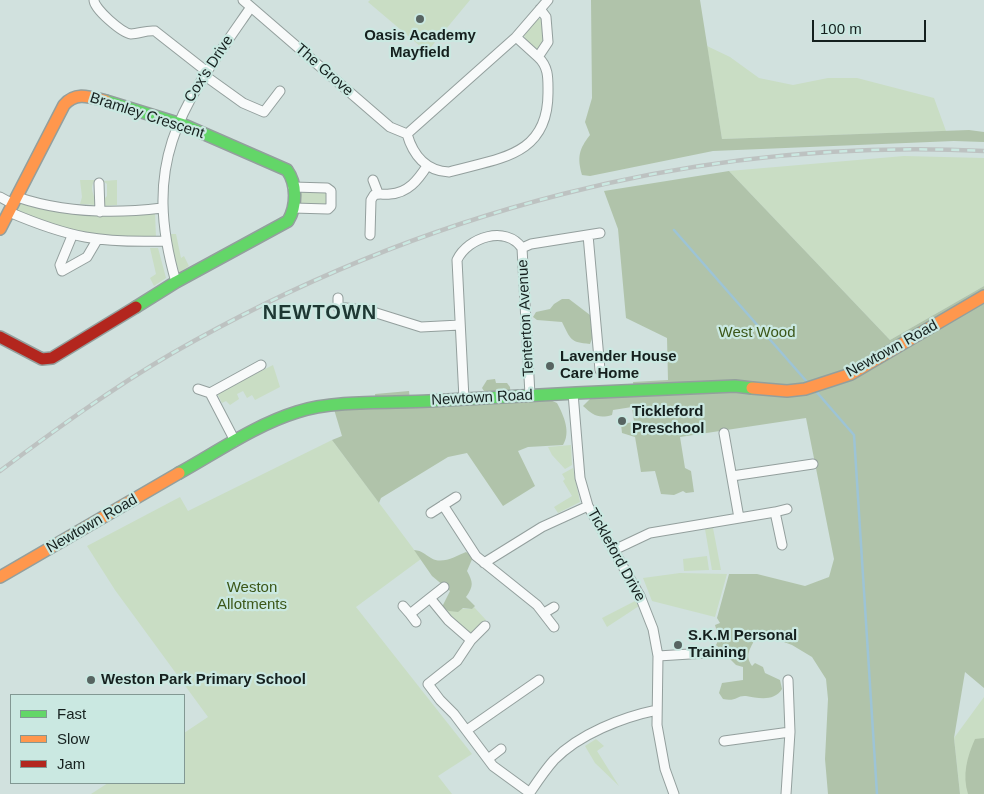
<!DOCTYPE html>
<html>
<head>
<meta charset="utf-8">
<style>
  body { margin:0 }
  #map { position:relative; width:984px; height:794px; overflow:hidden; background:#d1e1de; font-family:Helvetica,sans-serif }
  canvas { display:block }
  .legend { position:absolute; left:10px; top:694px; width:175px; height:90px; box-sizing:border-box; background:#cae8e1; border:1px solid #829893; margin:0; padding:6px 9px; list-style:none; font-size:15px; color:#15201e }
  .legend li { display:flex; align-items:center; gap:10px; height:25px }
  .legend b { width:25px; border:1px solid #829893 }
  .scale { position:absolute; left:812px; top:20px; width:114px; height:22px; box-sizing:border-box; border:2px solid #15201e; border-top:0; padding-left:6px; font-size:15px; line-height:18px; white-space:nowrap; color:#15201e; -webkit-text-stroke:4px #cae8e1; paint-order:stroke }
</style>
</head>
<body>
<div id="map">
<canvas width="984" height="794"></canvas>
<ul class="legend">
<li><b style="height:6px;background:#63d668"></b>Fast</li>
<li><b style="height:6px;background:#ff974d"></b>Slow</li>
<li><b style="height:6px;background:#b3261e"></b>Jam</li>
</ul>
<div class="scale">100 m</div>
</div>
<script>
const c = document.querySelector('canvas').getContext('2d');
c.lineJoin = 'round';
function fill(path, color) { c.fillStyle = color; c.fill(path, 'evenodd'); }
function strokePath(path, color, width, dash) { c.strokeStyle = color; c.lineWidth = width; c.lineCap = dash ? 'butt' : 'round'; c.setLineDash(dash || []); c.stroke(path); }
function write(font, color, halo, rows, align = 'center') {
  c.font = font + ' Helvetica,sans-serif'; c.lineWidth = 4.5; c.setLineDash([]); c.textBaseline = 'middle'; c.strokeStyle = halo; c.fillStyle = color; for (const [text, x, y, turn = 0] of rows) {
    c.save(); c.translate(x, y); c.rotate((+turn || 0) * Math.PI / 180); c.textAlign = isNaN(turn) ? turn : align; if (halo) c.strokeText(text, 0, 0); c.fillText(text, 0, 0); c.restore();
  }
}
const green = new Path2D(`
  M370,0H470L427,52L368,2Z
  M536,19H542L545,44L538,50L526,41L524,35Z
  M707,46L730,57L759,78L793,85L828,78H857L934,98L946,131L722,139Z
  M904,156L984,158V286L890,340L729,171Z
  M80,180H95C88,189 96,197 96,205L80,204L82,197Z
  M117,180V205L103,206V200L107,196V184L103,181Z
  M298,191H326L329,200L323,206L298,204Z
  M19,202L155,212L156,238L131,239L69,232L18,213L15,210Z
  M168,234H176L181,258L184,256L189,266L179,273Z
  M150,248H158L166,278L154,286L150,278L156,274Z
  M273,365L280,387L255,400L252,395L247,398L243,391L237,394L239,399L230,405L226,401L222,403L217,393Z
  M332,440L421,559L356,607L472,754L438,776L452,794H91L108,783H184V733L208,717L115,590L87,546L180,497L188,511Z
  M571,445L572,465L565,469L552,455L548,447Z
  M573,468L580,502L558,513L554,507L572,496L563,481L565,479L562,474Z
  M713,528L721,570H712L705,529Z
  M707,556L709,570L684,571L683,559Z
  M680,573L727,574L715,617L652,601L643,578Z
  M635,601L639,606L607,627L602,618Z
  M474,607L486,620L470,634L443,608L472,609Z
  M984,697V794H960L954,738Z
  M596,739L604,746L597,751L619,786L595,763L585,746Z`);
const forest = new Path2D(`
  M591,0H700L722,139L969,130L984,132V142L954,141L713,151L590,176L582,175C577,157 579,149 590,135L585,122L592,98Z
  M729,171L890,340L984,286V688L965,672L954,738L960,794H828L825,759L828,699L826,679L812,657L792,645L754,631L755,638C751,649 744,654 752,666L755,663L763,667L765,673L780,680L782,689C774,702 758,698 746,696C737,695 736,702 723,699L719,693L722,683L743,680V667L736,665L716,645L719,639L715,625L720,623L717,618L729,574H757L805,586L829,577L834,559L806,418L680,437L685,468L691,471L694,492L686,493L683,491L674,495L661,494L655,471L641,472L635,437L622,433L621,424L634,422L632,407L613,410L612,415C598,419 593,415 583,406L591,398L634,391L633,382L668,380L667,338L626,318L618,229L604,191Z
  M562,299H569L590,315L593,336L590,344C570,342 571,340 562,322L537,320L533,317L536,312L550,309L554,304Z
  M495,379L496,383H507L510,387L511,398L550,400L557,403C564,416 571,432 563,445L528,447L518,451L535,486L503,506L467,453L448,457L381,498L379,503L332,440L342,436L333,406L376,403L375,394L409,391L410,401L489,399L482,388L487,380Z
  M414,550C423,551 424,554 431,558C442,565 456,556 466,552L473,557L467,571C473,582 474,586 466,597L475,606L472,609L463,608L458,612L449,611L442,607L450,591L432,576Z
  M984,738V794H968C962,775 967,757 975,739Z`);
const stream = new Path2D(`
  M674,230L808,383
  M814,389L854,435L877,794`);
const street = new Path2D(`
  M94,0C94,9 122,33 131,34C139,34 146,30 155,31L206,71
  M243,0L390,127L407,134
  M538,57L516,37L548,0
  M204,75L243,103L264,112L280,91
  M407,134C413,155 426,171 449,172C498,158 548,157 548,93C548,79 549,67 538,57L548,42L546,17L540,9
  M407,134L516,37
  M373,180L378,193
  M99,183L100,212
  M0,197L13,204
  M17,197C64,213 113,214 162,208
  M293,208L328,209L331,206V191L327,188L293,187
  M9,212C70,238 99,243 165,241
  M370,235L371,200L374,195C380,193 384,195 390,194C408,193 418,180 427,166
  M588,235L600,370
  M72,236L60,265L62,271L87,257L97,240
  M522,248L531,244L600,233
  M176,282C140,157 183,105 251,7
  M338,298V307L370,311L421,327L460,325
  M198,389L210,393
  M573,393L580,478L588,506L640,596L653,629L658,656L657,725L665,769L674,794
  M464,399L457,260C468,237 506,225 522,248L530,395
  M724,433L739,518
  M235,441L210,393L261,365
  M732,476L813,464
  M443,505L476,556L537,605L554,627
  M775,512L787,509
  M431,513L456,497
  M614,550L650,533L775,512L782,545
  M484,563L542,527L588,506
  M430,598L444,587
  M403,606L410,614L430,598L448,620L471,640L457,661L428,684L440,700L454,714L493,766L530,793
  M544,613L554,607
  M410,614L416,622
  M471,640L485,626
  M658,656L706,653
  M467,730L539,680
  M724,741L790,732
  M488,759L501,749
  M529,794C537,782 545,770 554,760C579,734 623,717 657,710
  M786,794L790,732L788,680`);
const fast = new Path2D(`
  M106,101L184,125L287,170C297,184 297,206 288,221L176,282L136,307
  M179,473C217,452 255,425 297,412C333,400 390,403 429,401C531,395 633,390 735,386L752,388`);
const slow = new Path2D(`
  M0,229L64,105C76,91 90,97 106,101
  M752,388L787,391L805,389L851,374L984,296
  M0,577L179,473`);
const jam = new Path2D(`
  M0,337L42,359L52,358L136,307`);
const rail = new Path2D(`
  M0,471C55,430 111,389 171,354C417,212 699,137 984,151`);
const markers = [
  [420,19,5,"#576461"],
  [550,366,5,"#576461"],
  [622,421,5,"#576461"],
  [678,645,5,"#576461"],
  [91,680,5,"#576461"]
];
const poiNames = [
  ["Oasis Academy",420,36,"center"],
  ["Mayfield",420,53,"center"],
  ["Lavender House",560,357],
  ["Care Home",560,374],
  ["Tickleford",632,412],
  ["Preschool",632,429],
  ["S.K.M Personal",688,636],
  ["Training",688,653],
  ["Weston Park Primary School",101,680]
];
const streetNames = [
  ["Cox's Drive",209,69,-57],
  ["The Grove",324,70,41],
  ["Bramley Crescent",147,116,18],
  ["Tenterton Avenue",526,318,-93],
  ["Newtown Road",892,349,-29],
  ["Newtown Road",482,398,-3],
  ["Newtown Road",92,524,-30],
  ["Tickleford Drive",616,555,61]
];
const parkNames = [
  ["West Wood",757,333],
  ["Weston",252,588],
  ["Allotments",252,605]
];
const districtNames = [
  ["NEWTOWN",320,313]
];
fill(green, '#c9ddc4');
fill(forest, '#b0c3aa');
strokePath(stream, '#9dc4d6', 2.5);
strokePath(street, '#939f9d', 11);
strokePath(fast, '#939f9d', 14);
strokePath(slow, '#939f9d', 14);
strokePath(jam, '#939f9d', 14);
strokePath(street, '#f8fafa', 9);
strokePath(fast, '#63d668', 11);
strokePath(slow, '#ff974d', 11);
strokePath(jam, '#b3261e', 11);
strokePath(rail, '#bdc2c1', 4.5);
strokePath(rail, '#cae8e1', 2.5, [8]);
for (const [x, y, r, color] of markers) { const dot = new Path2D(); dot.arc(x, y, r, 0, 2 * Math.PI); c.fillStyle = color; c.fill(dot); strokePath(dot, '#cae8e1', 2); }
write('bold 15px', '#15201e', '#cae8e1', poiNames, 'left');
write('15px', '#15201e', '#cae8e1', streetNames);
write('15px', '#3b5618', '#cae8e1', parkNames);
c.letterSpacing = '1px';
write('bold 20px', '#1e3833', '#cae8e1', districtNames);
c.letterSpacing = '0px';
</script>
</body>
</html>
